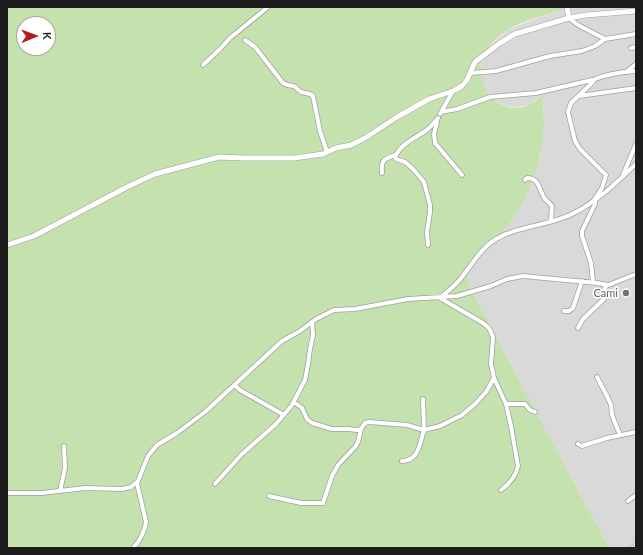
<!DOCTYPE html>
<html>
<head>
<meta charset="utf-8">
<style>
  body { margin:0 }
  #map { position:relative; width:643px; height:555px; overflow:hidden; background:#eceae3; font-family:Lato,sans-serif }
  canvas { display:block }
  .frame { position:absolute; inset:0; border:8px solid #1c1c1c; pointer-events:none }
  .north { position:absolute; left:16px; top:16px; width:40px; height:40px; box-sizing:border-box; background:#fff; border:1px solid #a4a4a4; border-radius:50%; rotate:89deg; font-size:11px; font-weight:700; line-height:16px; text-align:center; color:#1c1c1c }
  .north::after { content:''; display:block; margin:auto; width:14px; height:18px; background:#b31c16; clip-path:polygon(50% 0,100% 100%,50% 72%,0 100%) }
</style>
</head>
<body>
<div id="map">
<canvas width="643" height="555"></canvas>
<div class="frame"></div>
<div class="north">K</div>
</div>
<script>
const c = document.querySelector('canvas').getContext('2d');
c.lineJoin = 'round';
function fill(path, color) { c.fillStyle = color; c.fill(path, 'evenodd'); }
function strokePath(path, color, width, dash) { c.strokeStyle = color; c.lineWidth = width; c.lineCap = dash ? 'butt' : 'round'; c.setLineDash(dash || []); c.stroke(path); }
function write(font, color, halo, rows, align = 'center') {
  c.font = font + ' Lato,sans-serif'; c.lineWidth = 3; c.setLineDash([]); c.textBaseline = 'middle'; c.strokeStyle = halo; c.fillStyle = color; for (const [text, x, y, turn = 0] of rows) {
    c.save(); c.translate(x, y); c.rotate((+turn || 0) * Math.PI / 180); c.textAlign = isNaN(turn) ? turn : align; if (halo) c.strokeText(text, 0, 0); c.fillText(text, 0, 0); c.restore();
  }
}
const residential = new Path2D(`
  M575,7H636V548H609L468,284V281L471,269L513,217L523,202L531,185L540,159L544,113L542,95L529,105L517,107L505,106L494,100L486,91L481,80V72L483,61L493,44L508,30L540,17Z`);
const grass = new Path2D(`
  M7,7H575C552,13 523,19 503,33C450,73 505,135 542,95C547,132 541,169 523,202C517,212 510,223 502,232C491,244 478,255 471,269C468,274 468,279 468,284L609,548H7ZM24,24H48V48H24Z`);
const stream = new Path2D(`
  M629,548L636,542`);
const minor = new Path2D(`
  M569,18L578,25L605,39
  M245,40L255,47L283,83L287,85L294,86L301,92L310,94L313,96L320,131L327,152
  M631,48L636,47
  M203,65L220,49L230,38L268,7
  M626,72L636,64
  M471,73L496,71L550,56L582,51L595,46L605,39L636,34
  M593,80C606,74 622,72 636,71
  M579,96L636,88
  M441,112L457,109L490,97L536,93L592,80L593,82L571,103L568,112L575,141L580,149L606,175L602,188L594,200
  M440,114L453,91
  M437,122L434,134L435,143L462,175
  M382,173C381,161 383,159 395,155
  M623,175L636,144
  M525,180L527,178C540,178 539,191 545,199C547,201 550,203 552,206L551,221
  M428,245L427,232L430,212V205L424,182L413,169L405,162L396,159L395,157C401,144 413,139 424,132C430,128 434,123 438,118
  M593,282L591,263L582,236V231L595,204V199
  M440,298C448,291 456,285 462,277C473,263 481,248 496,239C520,225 550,226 574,213C598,201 617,182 636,164
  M440,298L483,323L489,328L493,337L491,364L494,378L506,404L511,426L518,466C516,477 509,484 501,490
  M564,311H569L573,308L582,281
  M578,328L583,319L604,299V290L606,286L636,274
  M597,377L607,396L611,405L612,415L620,435
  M234,385L240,390L284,415
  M294,402L302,408L307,419L312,423L332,429H348L357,430L361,429
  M506,404H525L530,410L535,412
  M578,444L582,446L607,438L636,432
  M402,461C419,461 420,442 424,430L440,426L462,415L475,404L486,392L494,378
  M215,484L241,455L276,424L292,405L305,380L308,364L310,349L313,335L312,322
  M60,491L65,468L64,446
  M7,493H42L85,488L122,489L131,487L138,481L148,456L157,445L177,433L205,412L282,341L300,331L316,319L334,310L355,309L408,299L457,296L491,286L507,279L523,276L597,283L608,285
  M269,496L301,503H323L332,476L338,465L355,447L358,442L361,429L365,423L369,422L407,425L424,430L423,399
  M628,501L636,495
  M133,548C139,542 145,531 146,522L137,483`);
const tertiary = new Path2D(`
  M567,7L569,18
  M7,245L34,236L127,187L155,174L219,157L243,158H294L323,154L336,148L351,145L365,138L397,117L429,99L453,91L462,86L467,80L475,62L500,43L515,34L569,18L586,15L636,11`);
const markers = [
  [626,293,4,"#6b7280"]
];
const worshipNames = [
  ["Cami",618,293]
];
fill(residential, '#dad9d9');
fill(grass, '#c5e1ae');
strokePath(stream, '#a8c9d5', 1);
strokePath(minor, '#a0a0a0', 5.5);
strokePath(tertiary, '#a0a0a0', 6);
strokePath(minor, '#fff', 4);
strokePath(tertiary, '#fff', 5);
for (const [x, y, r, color] of markers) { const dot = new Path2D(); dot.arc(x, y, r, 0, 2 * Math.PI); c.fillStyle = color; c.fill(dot); strokePath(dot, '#fff', 1.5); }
write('11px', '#5b616d', '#fff', worshipNames, 'right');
</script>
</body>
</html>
